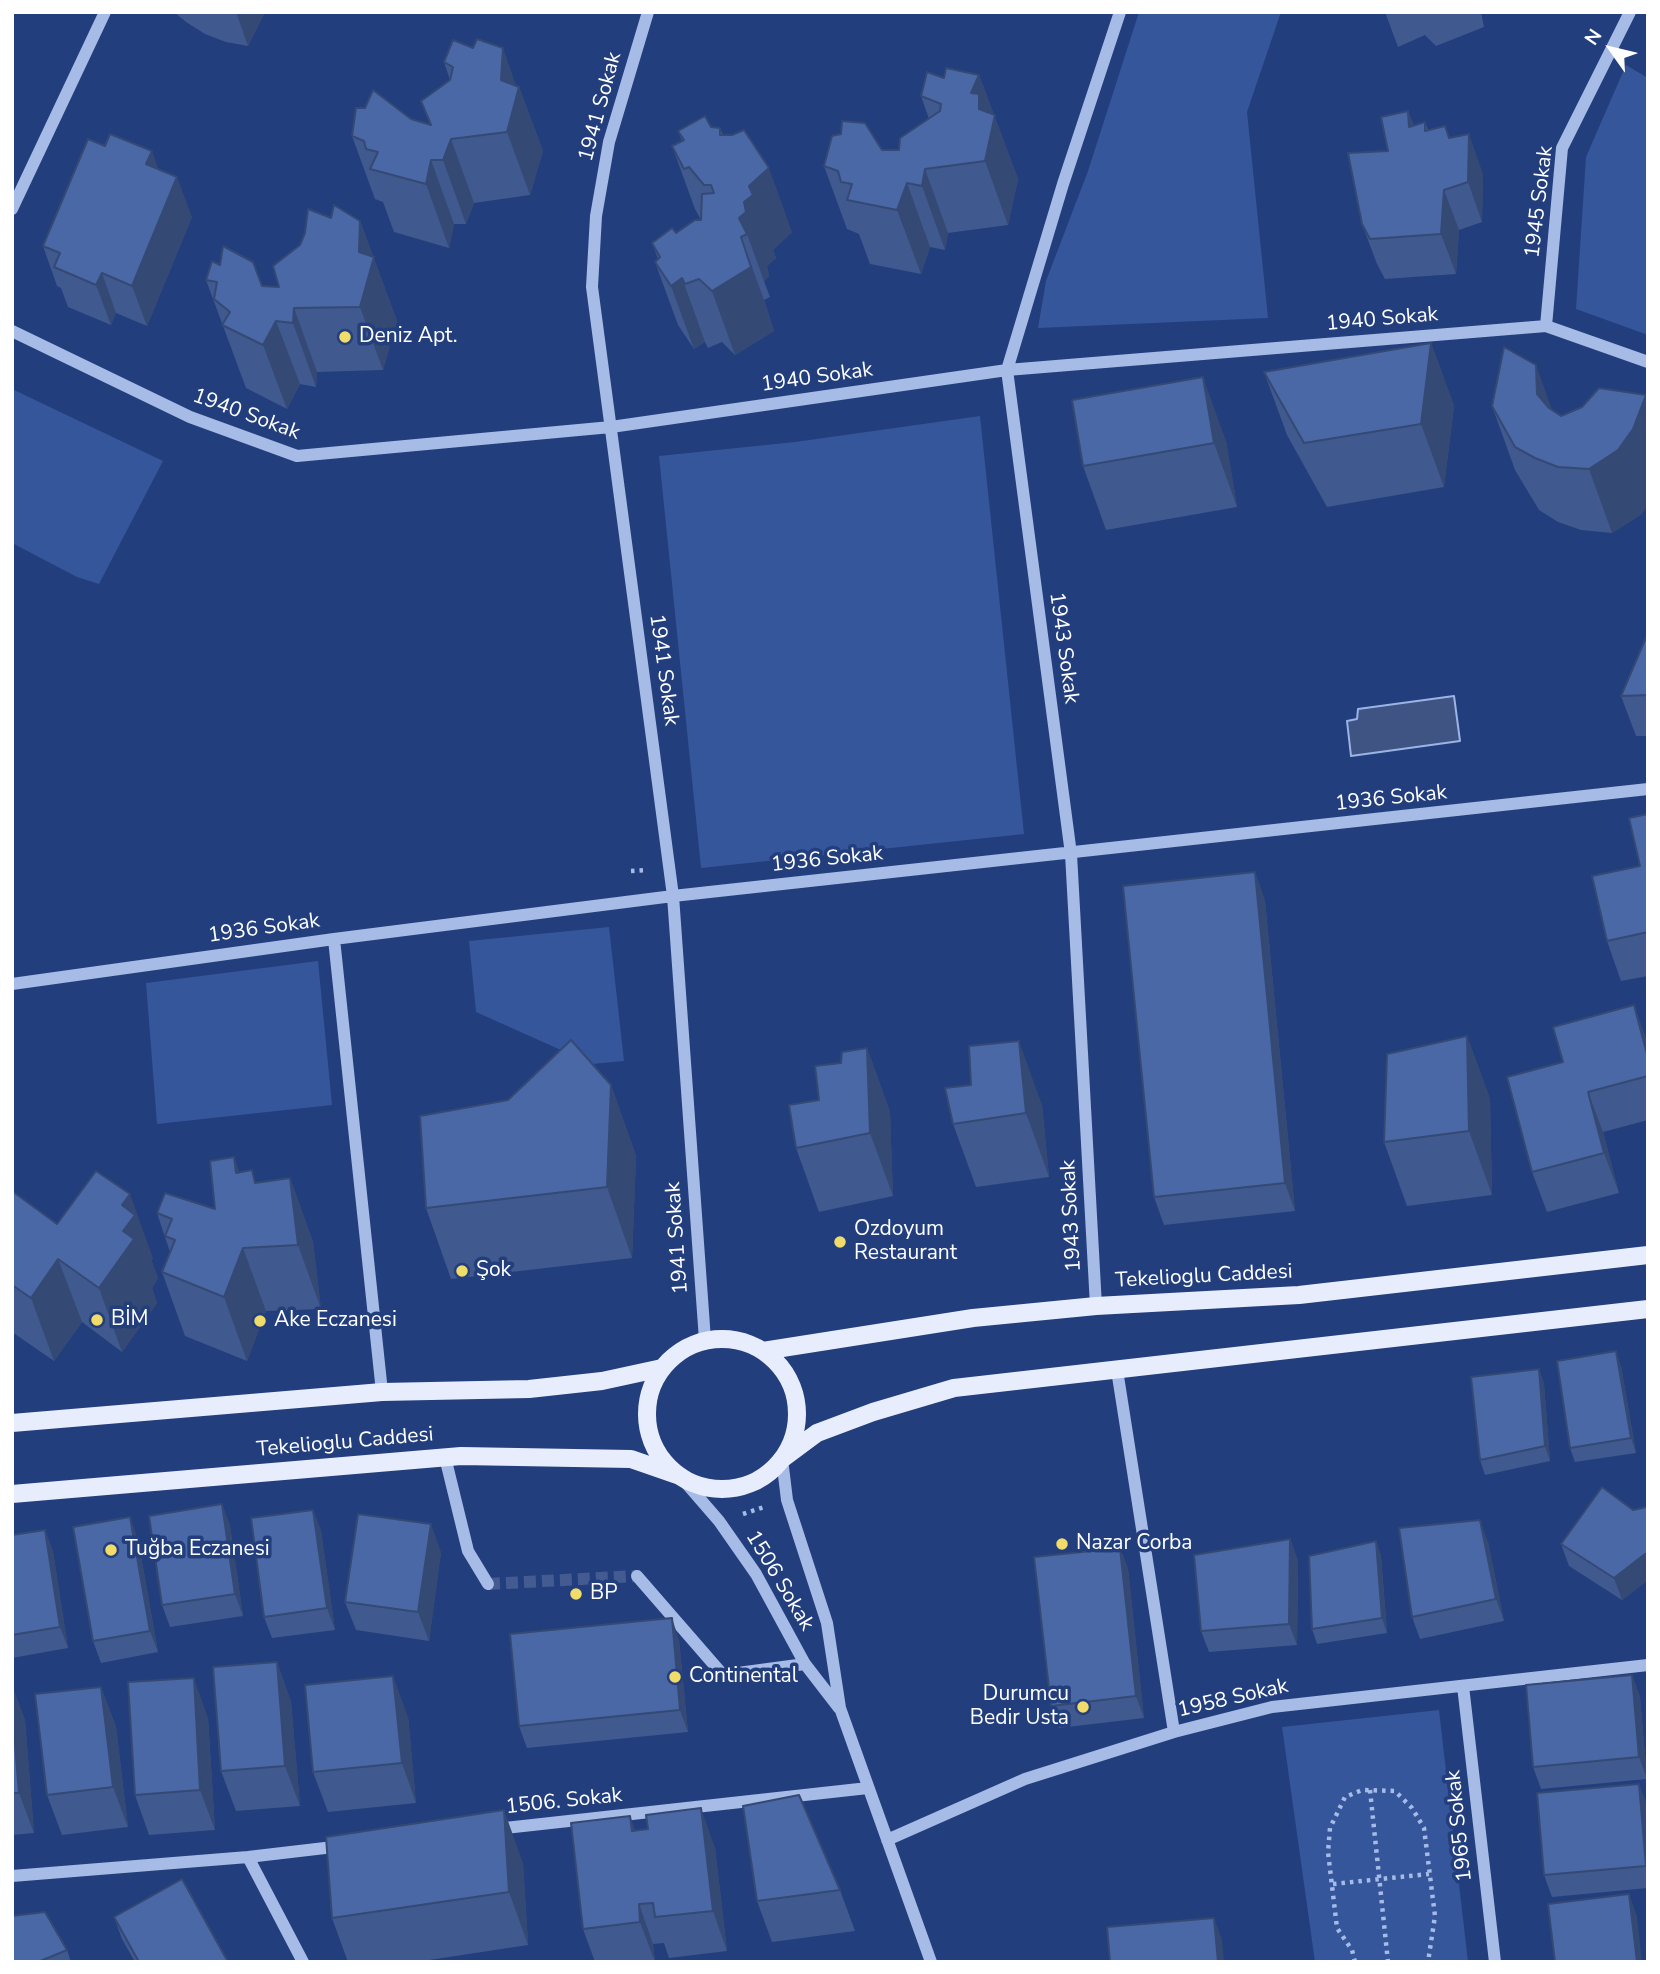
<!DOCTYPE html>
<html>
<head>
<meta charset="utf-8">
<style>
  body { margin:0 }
  #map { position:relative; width:1660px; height:1974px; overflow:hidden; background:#223e7d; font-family:"Nunito Sans",sans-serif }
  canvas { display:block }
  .frame { position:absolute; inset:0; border:14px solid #fff; pointer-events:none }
  .north { position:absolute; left:1576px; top:14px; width:70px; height:70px; -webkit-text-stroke:5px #223e7d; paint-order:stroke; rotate:304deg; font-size:19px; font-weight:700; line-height:28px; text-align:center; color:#fff }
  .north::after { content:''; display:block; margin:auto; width:24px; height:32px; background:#fff; clip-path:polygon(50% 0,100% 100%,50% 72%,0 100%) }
</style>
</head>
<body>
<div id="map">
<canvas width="1660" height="1974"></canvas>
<div class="frame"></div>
<div class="north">N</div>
</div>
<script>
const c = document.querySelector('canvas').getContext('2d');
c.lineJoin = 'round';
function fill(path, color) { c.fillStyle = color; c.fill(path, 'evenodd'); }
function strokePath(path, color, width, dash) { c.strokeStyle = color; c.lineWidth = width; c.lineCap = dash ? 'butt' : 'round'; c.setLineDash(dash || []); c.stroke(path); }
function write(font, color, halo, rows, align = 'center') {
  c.font = font + ' "Nunito Sans",sans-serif'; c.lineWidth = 7; c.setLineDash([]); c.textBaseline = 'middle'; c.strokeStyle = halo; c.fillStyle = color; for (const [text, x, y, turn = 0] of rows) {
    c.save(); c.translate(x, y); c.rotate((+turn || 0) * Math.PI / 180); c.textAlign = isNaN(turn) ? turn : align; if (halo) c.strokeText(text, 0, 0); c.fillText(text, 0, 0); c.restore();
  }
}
const green = new Path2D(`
  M1139,12H1281L1247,112L1268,318L1038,328L1046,281L1088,171Z
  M1626,65L1648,78V335L1576,309L1586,157Z
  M12,389L163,461L99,584L77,577L12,543Z
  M980,416L1024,834L701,868L659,456L795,442Z
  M609,927L624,1061L592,1064L476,1012L469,941Z
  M318,961L332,1105L157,1124L146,983Z
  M1439,1710L1468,1962H1315L1282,1727Z`);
const water = new Path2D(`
  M1454,696L1460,741L1351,756L1347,721L1357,719L1358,709Z`);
const minorTunnel = new Path2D(`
  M488,1584L637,1576`);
const path = new Path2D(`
  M631,871L648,870
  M743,1514L764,1507
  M1370,1790L1388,1962
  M1333,1884L1429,1874
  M1355,1962L1352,1950L1337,1928L1328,1852L1330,1828L1345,1797L1362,1790L1395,1791L1412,1808L1424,1828L1435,1916L1428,1962`);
const minor = new Path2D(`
  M648,12L609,142L596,216L592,287L673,896L705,1340
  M12,209L105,12
  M1546,326L1562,148L1630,12
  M12,331L190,417L297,456L611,427L1007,370L1546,326L1648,362
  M334,939L382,1392
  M12,984L334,939L673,896L1648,789
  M1096,1306L1071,854L1007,370L1063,184L1120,12
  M1117,1370L1174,1732
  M445,1457L468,1551L488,1584
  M782,1459L787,1500L827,1623L840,1708L931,1962
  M680,1476L719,1521L756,1574L805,1664L839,1708
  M637,1576L723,1675L805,1664
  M1463,1686L1495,1962
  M496,1829L868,1788
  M887,1840L1025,1779L1174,1732L1272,1707L1648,1665
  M248,1857L303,1962
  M12,1876L248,1857L342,1846`);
const major = new Path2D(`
  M647 1414a75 75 0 1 1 150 0a75 75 0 1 1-150 0Z
  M763,1351L973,1318L1096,1306L1299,1295L1648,1255
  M12,1423L382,1392L529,1389L602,1381L662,1368
  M782,1459L817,1433L873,1412L954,1388L1648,1309
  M12,1494L461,1456L631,1459L680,1476`);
const wall = new Path2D(`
  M174,12H265L248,46L226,42L205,34L186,22Z
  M1385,12H1481L1484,27L1436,46L1425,35L1398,47Z
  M444,62L519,87L543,151L530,195L474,203L466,224H454L449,248L394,232L383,202L375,199L352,136L411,119L430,124L421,101L450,80Z
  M979,75L1018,179L1008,225L948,233L945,250L930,247L921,274L870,264L859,234L847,229L824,166L882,150H899L929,119L921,96L944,78Z
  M1408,111L1414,126L1425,122L1428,130L1445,126L1449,138L1483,174L1482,222L1459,230L1456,274L1385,279L1377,264L1362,224L1388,151Z
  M711,127L720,128L723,135L792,232L773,250L776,258L767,266L769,276L764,281L770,297L764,300L774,331L735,355L722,342L708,348L705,342L694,349L678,325L655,262L658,259L652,243L676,233L701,220L695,209L672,146L682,141L678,131Z
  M158,169L192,217L147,326L116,313L111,325L68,307L61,288L57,286L43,246Z
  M331,218L360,221L397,321L383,370L317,372L316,387L300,384L287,409L246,388L206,280L279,287L300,245Z
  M1431,343L1454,406L1444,487L1327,507L1287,435L1264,372Z
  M1492,406L1553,411L1642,514L1612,533L1581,530L1558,522L1539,510L1515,470Z
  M1226,441L1237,507L1106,530L1083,466Z
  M1648,633V736H1636L1621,696Z
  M1648,814V976L1621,981L1607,941L1640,866Z
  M1255,872L1265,901L1295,1211L1164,1225L1154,1197Z
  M1467,1036L1490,1099L1492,1195L1407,1206L1384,1142Z
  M1648,1043V1120L1603,1132L1619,1193L1547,1212L1532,1172L1507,1077Z
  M867,1048L890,1112L893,1196L819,1212L796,1148L819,1100L841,1063Z
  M611,1085L636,1156L632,1258L451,1279L426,1208Z
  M1042,1105L1049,1177L976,1187L953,1124Z
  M234,1157L239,1172L257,1183L290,1178L313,1242L321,1309L266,1311L247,1361L185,1336L162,1272L170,1252L157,1213L215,1209Z
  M12,1191L57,1224L153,1258L151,1260L158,1278L152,1288L157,1303L122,1352L82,1322L54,1361L12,1332Z
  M1621,1366L1636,1453L1575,1462L1570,1448Z
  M1539,1369L1544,1384L1550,1461L1485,1475L1480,1460Z
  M222,1504L230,1526L243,1616L170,1627L162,1605Z
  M1648,1506V1580L1622,1600L1569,1566L1561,1544L1633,1510L1647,1507Z
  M313,1510L321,1531L335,1630L272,1638L264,1617Z
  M45,1530L53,1552L68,1648L12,1658V1535Z
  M138,1539L158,1652L101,1663L93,1641Z
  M1290,1539L1298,1561L1297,1645L1209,1652L1201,1631Z
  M1376,1541L1381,1556L1387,1633L1317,1644L1312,1629Z
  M1488,1542L1504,1621L1420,1639L1412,1617Z
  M1120,1548L1128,1569L1144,1718L1059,1728L1051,1706Z
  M441,1552L429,1641L356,1630L345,1602Z
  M679,1640L688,1732L527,1748L519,1726Z
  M277,1662L291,1702L300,1806L236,1811L221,1771Z
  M1632,1675L1640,1697L1647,1779L1541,1789L1533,1767Z
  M12,1686L25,1720L34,1833L12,1835Z
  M101,1687L116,1727L128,1827L62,1835L47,1795Z
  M408,1717L416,1803L328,1812L313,1772Z
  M208,1718L215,1830L149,1835L135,1795Z
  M1639,1784L1647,1806L1648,1819V1888L1552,1897L1544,1875Z
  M715,1848L727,1951L669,1958L664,1943L653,1944L655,1962H595L583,1929Z
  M523,1863L528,1945L416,1962H348L332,1918Z
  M840,1890L855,1931L772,1942L757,1901Z
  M114,1917L228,1962H135L122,1939Z
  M67,1950L71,1962H12Z`);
const shadedWall = new Path2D(`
  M236,12H265L248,46Z
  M503,48L518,91L519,87L543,151L530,195L507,132L501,80Z
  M979,75L1018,179L1008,225L985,161L971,93Z
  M1408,111L1423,151L1409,127Z
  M1469,134L1483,174L1482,222L1468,182Z
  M451,139L474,203L466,224L443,160Z
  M152,151L166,191L146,164Z
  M431,160L454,224L449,248L426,184Z
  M769,168L792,232L773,250L776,258L767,266L769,276L764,281L747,234L739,218L749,186Z
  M925,169L948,233L945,250L922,186Z
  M177,177L192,217L147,326L132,286Z
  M907,183L930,247L921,274L897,210Z
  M1444,190L1459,230L1456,274L1441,234Z
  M360,221L397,321L383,370L360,307L359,252Z
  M741,237L764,300L774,331L735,355L712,291Z
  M102,273L116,313L111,325L96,285Z
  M682,278L705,342L694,349L671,286Z
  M294,308L317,372L316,387L293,323Z
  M276,321L300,384L287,409L263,345Z
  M1431,343L1454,406L1444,487L1421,424Z
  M1536,365L1559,429L1537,394Z
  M1203,377L1226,441L1237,507L1214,443Z
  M1646,395L1648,399V505L1642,514L1612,533L1589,469Z
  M1255,872L1265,901L1295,1211L1285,1183Z
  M1634,1005L1648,1043V1058Z
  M1467,1036L1490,1099L1492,1195L1469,1131Z
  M1019,1041L1042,1105L1049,1177L1026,1113Z
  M867,1048L890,1112L893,1196L870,1133Z
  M611,1085L636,1156L632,1258L607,1187Z
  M1588,1092L1603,1132L1619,1193L1604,1153Z
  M234,1157L257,1221L236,1173Z
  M290,1178L313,1242L321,1309L298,1245Z
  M130,1194L153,1258L151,1260L158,1278L152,1288L157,1303L122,1352L99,1288L122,1205Z
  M243,1248L266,1311L247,1361L224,1297Z
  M58,1259L82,1322L54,1361L31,1298Z
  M1616,1351L1621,1366L1636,1453L1631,1438Z
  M1539,1369L1544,1384L1550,1461L1545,1446Z
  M222,1504L230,1526L243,1616L235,1594Z
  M313,1510L321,1531L335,1630L327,1608Z
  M130,1517L138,1539L158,1652L150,1631Z
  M1480,1520L1488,1542L1504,1621L1496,1599Z
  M431,1524L441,1552L429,1641L418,1612Z
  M45,1530L53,1552L68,1648L60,1627Z
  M1290,1539L1298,1561L1297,1645L1289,1624Z
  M1376,1541L1381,1556L1387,1633L1382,1618Z
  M1120,1548L1128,1569L1144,1718L1136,1696Z
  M1645,1554L1648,1563V1580L1622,1600L1614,1578Z
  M672,1618L679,1640L688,1732L680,1710Z
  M277,1662L291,1702L300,1806L285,1766Z
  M1632,1675L1640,1697L1647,1779L1639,1757Z
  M393,1676L408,1717L416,1803L402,1763Z
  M194,1678L208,1718L215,1830L200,1790Z
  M12,1686L25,1720L34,1833L19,1793L12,1708Z
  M101,1687L116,1727L128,1827L113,1787Z
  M1639,1784L1647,1806L1648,1819V1871L1646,1866Z
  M701,1808L715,1848L727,1951L713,1911Z
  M504,1810L523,1863L528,1945L509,1892Z
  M630,1816L645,1856L632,1831Z
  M1629,1894L1637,1916L1642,1962H1637Z
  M639,1904L653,1944L655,1962L640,1922Z
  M1214,1918L1222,1940L1224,1962H1218Z`);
const building = new Path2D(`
  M477,39L503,48L501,80L519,87L507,132L451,139L443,160H431L426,184L370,169L378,152L366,149L364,141L352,136L356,108H365L373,90L411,119L431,125L421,101L450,80L453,67L444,62L453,40L473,48Z
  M946,68L979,75L971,93L979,94V109L995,115L985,161L925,169L922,186L907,183L897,210L847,200L852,184L841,182L838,171L824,166L832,136L841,134L842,121L865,123L882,150H899L900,138L940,111L941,104L921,96L927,72L944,78Z
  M1408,111L1409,127L1425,122V131L1445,126L1449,138L1469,134L1468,182L1444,190L1441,234L1370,239L1362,224L1348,153L1388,151L1381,117Z
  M705,116L711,127L720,128V135H732L744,130L769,168L749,186L753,195L744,202L746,212L739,218L747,234L741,237L751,267L712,291L699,279L685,284L682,278L671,286L655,262L660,257L652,243L672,228L676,233L695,220H701L702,194L714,193L711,185H704L689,167L684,169L672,146L684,140L678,131Z
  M110,134L152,151L146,164L177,177L132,286L102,273L96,285L54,267L60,253L43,246L88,139L105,146Z
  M334,205L360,221L359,252L374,257L360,307L294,308L293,323L276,321L263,345L222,325L230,312L214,299L217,282L206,280L212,261L220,265L223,246L253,262L262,286L279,287L273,266L300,245L305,233L308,209L331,218Z
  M1431,343L1421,424L1304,443L1264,372Z
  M1504,347L1536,365L1537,394L1549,408L1561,416L1582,407L1599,388L1646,395L1633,429L1618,450L1589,469L1558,467L1535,458L1515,447L1492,406Z
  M1203,377L1214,443L1083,466L1072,400Z
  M1648,633V695L1621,696Z
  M1648,814V932L1607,941L1592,876L1640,866L1629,818Z
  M1255,872L1285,1183L1154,1197L1123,886Z
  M1634,1005L1648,1058V1076L1588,1092L1604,1153L1532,1172L1507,1077L1563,1062L1553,1027Z
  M1467,1036L1469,1131L1384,1142L1387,1054Z
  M571,1040L611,1085L607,1187L426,1208L420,1116L508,1100Z
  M1019,1041L1026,1113L953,1124L945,1088L971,1085L969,1046Z
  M867,1048L870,1133L796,1148L789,1105L819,1100L815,1066L841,1063L842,1052Z
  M234,1157L236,1173L252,1170L255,1183L290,1178L298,1245L243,1248L224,1297L162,1272L175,1240L165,1236L172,1219L157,1213L165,1193L215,1209L210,1161Z
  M96,1171L130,1194L122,1205L135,1215L123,1231L134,1239L99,1288L58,1259L31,1298L12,1285V1191L57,1224Z
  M1616,1351L1631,1438L1570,1448L1557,1361Z
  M1539,1369L1545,1446L1480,1460L1471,1377Z
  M1602,1487L1633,1510L1647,1507L1648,1506V1554H1645L1614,1578L1561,1544Z
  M222,1504L235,1594L162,1605L149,1516Z
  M313,1510L327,1608L264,1617L251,1518Z
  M358,1514L431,1524L418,1612L345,1602Z
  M130,1517L150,1631L93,1641L73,1527Z
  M1480,1520L1496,1599L1412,1617L1399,1528Z
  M45,1530L60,1627L12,1635V1535Z
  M1290,1539L1289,1624L1201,1631L1194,1555Z
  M1376,1541L1382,1618L1312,1629L1309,1556Z
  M1120,1548L1136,1696L1051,1706L1034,1557Z
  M672,1618L680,1710L519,1726L510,1634Z
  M277,1662L285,1766L221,1771L213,1667Z
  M1632,1675L1639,1757L1533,1767L1526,1685Z
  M393,1676L402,1763L313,1772L305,1685Z
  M194,1678L200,1790L135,1795L128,1682Z
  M101,1687L113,1787L47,1795L35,1694Z
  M12,1708L19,1793H12Z
  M1639,1784L1646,1866L1544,1875L1537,1793Z
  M799,1795L840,1890L757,1901L743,1806Z
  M701,1808L713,1911L655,1917L653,1903L639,1904L640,1922L583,1929L571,1823L630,1816L632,1831L648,1829L646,1815Z
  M504,1810L509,1892L332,1918L326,1837Z
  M182,1879L228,1962H139L114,1917Z
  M1629,1894L1637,1962H1555L1548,1904Z
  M45,1912L67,1950L38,1962H12V1916Z
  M1214,1918L1218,1962H1110L1107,1927Z`);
const markers = [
  [345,337,7,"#f2dc69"],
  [840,1242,7,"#f2dc69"],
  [462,1271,7,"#f2dc69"],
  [97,1320,7,"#f2dc69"],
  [260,1321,7,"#f2dc69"],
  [1062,1544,7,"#f2dc69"],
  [111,1550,7,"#f2dc69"],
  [576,1594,7,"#f2dc69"],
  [675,1677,7,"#f2dc69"],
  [1083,1707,7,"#f2dc69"]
];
const streetNames = [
  ["1941 Sokak",601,107,-75],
  ["1945 Sokak",1540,202,-83],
  ["1940 Sokak",1382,320,-5],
  ["1940 Sokak",817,378,-8],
  ["1940 Sokak",246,415,20],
  ["1943 Sokak",1063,648,82],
  ["1941 Sokak",663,670,82],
  ["1936 Sokak",1391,799,-6],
  ["1936 Sokak",827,860,-6],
  ["1936 Sokak",264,929,-8],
  ["1943 Sokak",1072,1216,-93],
  ["1941 Sokak",678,1238,-94],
  ["Tekelioglu Caddesi",1204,1277,-3],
  ["Tekelioglu Caddesi",345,1443,-5],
  ["1506 Sokak",779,1581,59],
  ["1958 Sokak",1233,1699,-13],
  ["1506. Sokak",564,1802,-6],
  ["1965 Sokak",1460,1826,-96]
];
const poiNames = [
  ["Deniz Apt.",359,337],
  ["Ozdoyum",854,1230],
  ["Restaurant",854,1254],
  ["Şok",476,1271],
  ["BİM",111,1320],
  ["Ake Eczanesi",274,1321],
  ["Nazar Corba",1076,1544],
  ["Tuğba Eczanesi",125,1550],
  ["BP",590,1594],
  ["Continental",689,1677],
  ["Durumcu",1069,1695,"right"],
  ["Bedir Usta",1069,1719,"right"]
];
fill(green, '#35569b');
fill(water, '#3f5483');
strokePath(water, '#9ab4e7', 2);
strokePath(minorTunnel, '#435b90', 12, [12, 6]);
strokePath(path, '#a6bbe6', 4.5, [3.5, 5]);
strokePath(minor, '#a6bbe6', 12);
strokePath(major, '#e7edfd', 18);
fill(wall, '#40598f');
fill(shadedWall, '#344974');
fill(building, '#4b68a6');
strokePath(building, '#344974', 2);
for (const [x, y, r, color] of markers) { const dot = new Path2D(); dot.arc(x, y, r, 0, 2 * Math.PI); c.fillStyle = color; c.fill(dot); strokePath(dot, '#223e7d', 2.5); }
write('21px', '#fff', '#223e7d', streetNames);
write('21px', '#fff', '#223e7d', poiNames, 'left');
</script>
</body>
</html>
